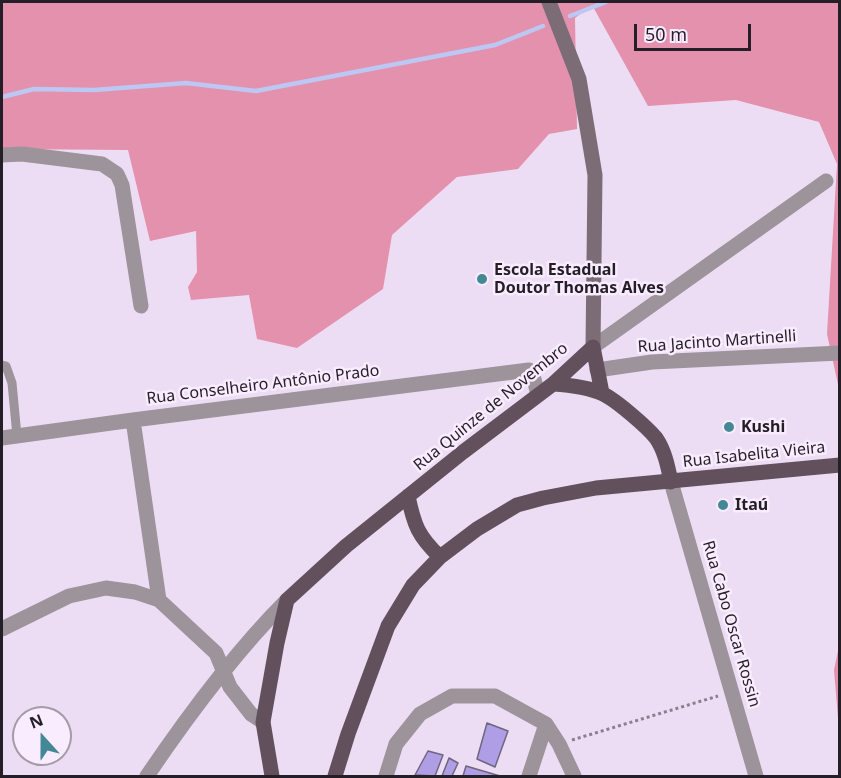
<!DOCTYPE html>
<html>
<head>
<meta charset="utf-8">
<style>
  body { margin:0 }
  #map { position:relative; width:841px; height:778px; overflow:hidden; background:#edddf4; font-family:"Noto Sans",sans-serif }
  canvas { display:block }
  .frame { position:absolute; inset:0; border:3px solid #241e26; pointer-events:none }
  .north { position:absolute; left:12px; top:706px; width:60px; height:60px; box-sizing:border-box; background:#f9ecfe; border:2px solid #a49aa8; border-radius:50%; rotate:339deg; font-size:16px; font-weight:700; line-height:24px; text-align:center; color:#241e26 }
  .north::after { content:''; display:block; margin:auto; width:21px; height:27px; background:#448896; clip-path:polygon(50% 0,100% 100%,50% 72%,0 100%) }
  .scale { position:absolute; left:634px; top:24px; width:117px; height:27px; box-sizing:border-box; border:3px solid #241e26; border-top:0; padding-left:8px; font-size:18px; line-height:21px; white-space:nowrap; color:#241e26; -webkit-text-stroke:4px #f9ecfe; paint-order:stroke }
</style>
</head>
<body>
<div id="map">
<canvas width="841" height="778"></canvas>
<div class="frame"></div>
<div class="north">N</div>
<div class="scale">50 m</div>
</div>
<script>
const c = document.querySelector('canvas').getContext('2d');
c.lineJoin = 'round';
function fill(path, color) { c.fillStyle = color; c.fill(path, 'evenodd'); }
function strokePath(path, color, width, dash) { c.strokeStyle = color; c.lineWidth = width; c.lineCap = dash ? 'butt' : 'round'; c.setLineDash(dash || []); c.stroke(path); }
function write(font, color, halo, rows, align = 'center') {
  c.font = font + ' "Noto Sans",sans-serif'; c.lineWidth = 5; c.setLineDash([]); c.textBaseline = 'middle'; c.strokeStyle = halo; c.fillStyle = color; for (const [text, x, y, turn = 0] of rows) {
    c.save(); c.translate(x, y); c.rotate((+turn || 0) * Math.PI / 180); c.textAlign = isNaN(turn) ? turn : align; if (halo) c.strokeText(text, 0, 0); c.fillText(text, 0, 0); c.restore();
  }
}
const forest = new Path2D(`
  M2,2H839V389L827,334L837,164L819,122L736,100L648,106L592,5L575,18L577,129L549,134L518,169L457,177L392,235L383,289L297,348L257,339L249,295L191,300L188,287L197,272L196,231L150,241L128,150L2,149Z
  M839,646H840L839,730L834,670Z`);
const stream = new Path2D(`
  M570,16L606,2
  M2,97L34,89L94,90L186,83L256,91L495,45L543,26`);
const building = new Path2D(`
  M487,723L508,731L495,767L477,759Z
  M428,751L443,755L435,776L415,775Z
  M449,758L458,763L452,776H442Z
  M466,766L500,776H463Z`);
const path = new Path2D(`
  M572,740L718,696`);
const lane = new Path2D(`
  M2,365L6,366L12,383L17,436`);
const street = new Path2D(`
  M2,155L22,154L102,164L117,174L122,185L141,306
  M593,347L826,181
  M597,370L652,362L840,353
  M133,420L159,600
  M2,438L133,420L529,370L534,379L538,395
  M671,482L756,776
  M2,629L69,596L106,588L135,592L159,600L216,653L230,687L251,714L263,722
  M147,776C189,714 234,653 287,600
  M386,776L396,744L420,714L452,696H495L546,724L559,744L574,776
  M529,776L546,724`);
const secondary = new Path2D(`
  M549,2L579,79L595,175L593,347`);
const primary = new Path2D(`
  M593,347L602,393
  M553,384C570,385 588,387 603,394C616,400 647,427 656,438C665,451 668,467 671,482
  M408,496C414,525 418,536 440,557
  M272,776L263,722L277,643L287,600L346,546L463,452L553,384L593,347
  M335,776L348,734L388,626L413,585L440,557L477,529L517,505L543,498L596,488L840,465`);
const markers = [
  [482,279,6,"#448896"],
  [729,427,6,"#448896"],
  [723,505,6,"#448896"]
];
const poiNames = [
  ["Escola Estadual",494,270],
  ["Doutor Thomas Alves",494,288],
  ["Kushi",741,427],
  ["Itaú",735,505]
];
const streetNames = [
  ["Rua Jacinto Martinelli",717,342,-4],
  ["Rua Conselheiro Antônio Prado",263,385,-7],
  ["Rua Quinze de Novembro",491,407,-39],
  ["Rua Isabelita Vieira",754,455,-6],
  ["Rua Cabo Oscar Rossin",731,624,74]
];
fill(forest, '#e391ad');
strokePath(stream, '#bdc7f3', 4.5);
fill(building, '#af9de5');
strokePath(building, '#6c677d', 1.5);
strokePath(path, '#8a7f8f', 3, [3, 3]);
strokePath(lane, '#9d939a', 9);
strokePath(street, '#9d939a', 15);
strokePath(secondary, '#7b6c76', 15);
strokePath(primary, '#62515d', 15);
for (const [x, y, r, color] of markers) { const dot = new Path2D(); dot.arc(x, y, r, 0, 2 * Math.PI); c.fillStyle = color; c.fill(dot); strokePath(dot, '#f9ecfe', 2); }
write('bold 16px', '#241e26', '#f9ecfe', poiNames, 'left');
write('16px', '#241e26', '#f9ecfe', streetNames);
</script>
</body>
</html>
